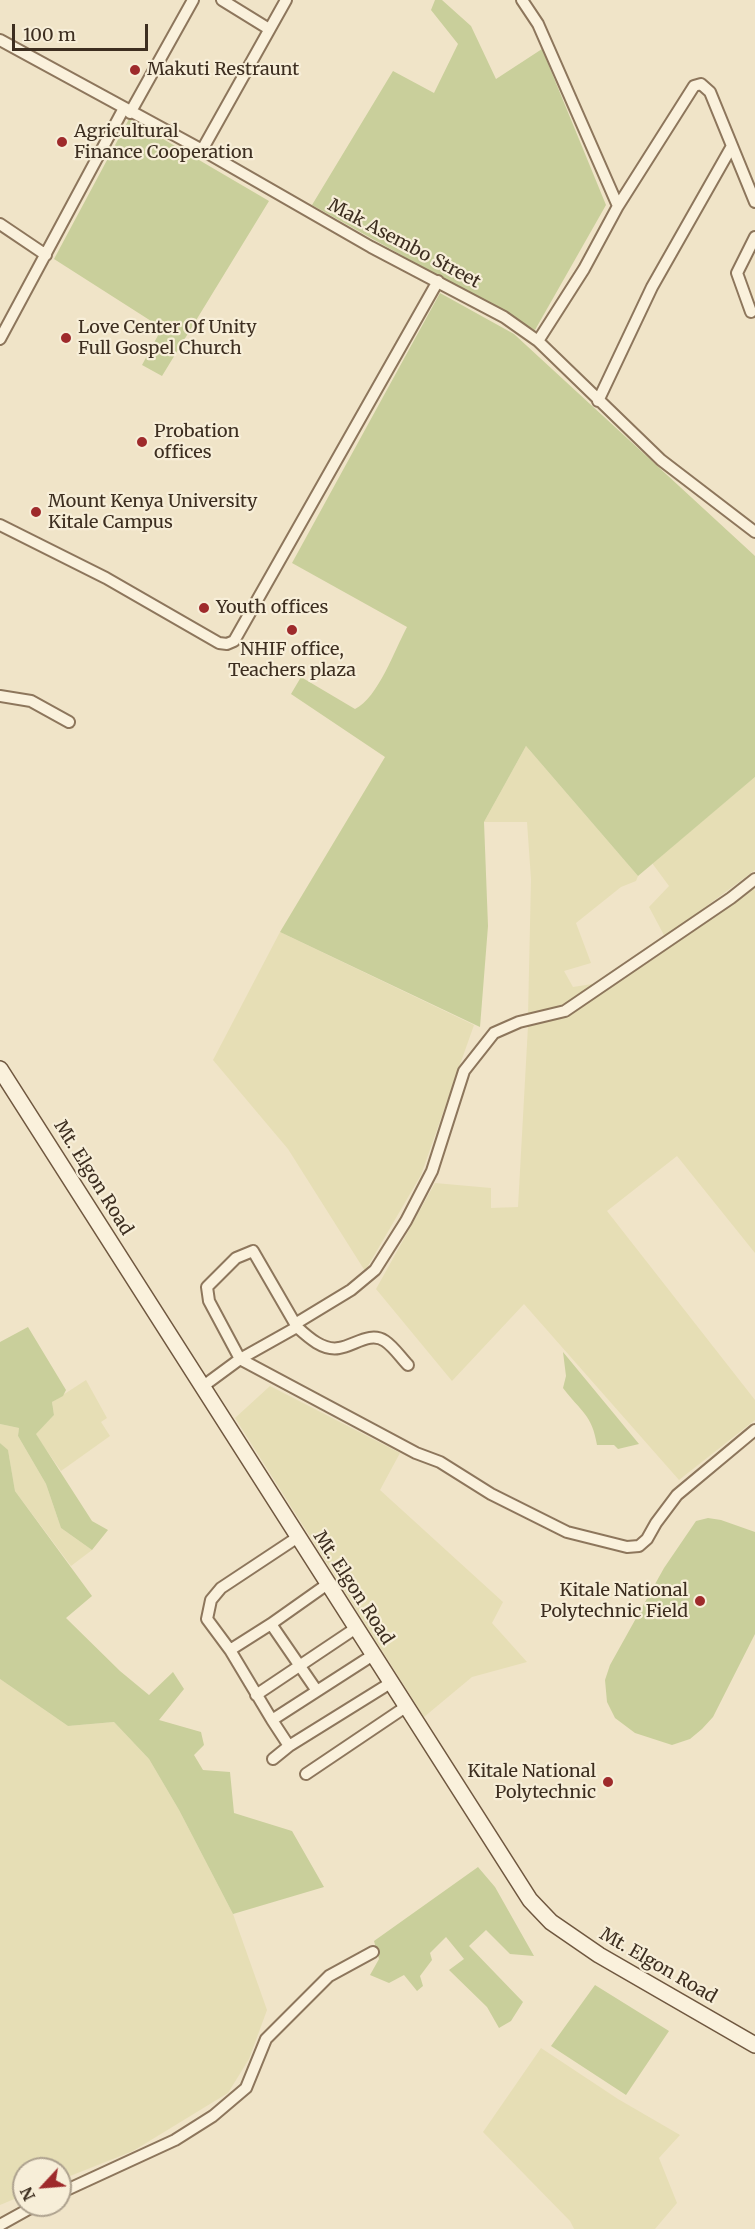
<!DOCTYPE html>
<html>
<head>
<meta charset="utf-8">
<style>
  body { margin:0 }
  #map { position:relative; width:755px; height:2229px; overflow:hidden; background:#f0e4c8; font-family:Merriweather,serif }
  canvas { display:block }
  .north { position:absolute; left:12px; top:2157px; width:60px; height:60px; box-sizing:border-box; background:#f7eed8; border:2px solid #ada18e; border-radius:50%; rotate:244deg; font-size:16px; font-weight:700; line-height:24px; text-align:center; color:#3d2e20 }
  .north::after { content:''; display:block; margin:auto; width:21px; height:27px; background:#9e2a2b; clip-path:polygon(50% 0,100% 100%,50% 72%,0 100%) }
  .scale { position:absolute; left:12px; top:24px; width:136px; height:27px; box-sizing:border-box; border:3px solid #3d2e20; border-top:0; padding-left:8px; font-size:18px; line-height:21px; white-space:nowrap; color:#3d2e20; -webkit-text-stroke:4px #f7eed8; paint-order:stroke }
</style>
</head>
<body>
<div id="map">
<canvas width="755" height="2229"></canvas>
<div class="north">N</div>
<div class="scale">100 m</div>
</div>
<script>
const c = document.querySelector('canvas').getContext('2d');
c.lineJoin = 'round';
function fill(path, color) { c.fillStyle = color; c.fill(path, 'evenodd'); }
function strokePath(path, color, width, dash) { c.strokeStyle = color; c.lineWidth = width; c.lineCap = dash ? 'butt' : 'round'; c.setLineDash(dash || []); c.stroke(path); }
function write(font, color, halo, rows, align = 'center') {
  c.font = font + ' Merriweather,serif'; c.lineWidth = 4.5; c.setLineDash([]); c.textBaseline = 'middle'; c.strokeStyle = halo; c.fillStyle = color; for (const [text, x, y, turn = 0] of rows) {
    c.save(); c.translate(x, y); c.rotate((+turn || 0) * Math.PI / 180); c.textAlign = isNaN(turn) ? turn : align; if (halo) c.strokeText(text, 0, 0); c.fillText(text, 0, 0); c.restore();
  }
}
const farmland = new Path2D(`
  M526,746L638,876L636,881L621,887L576,923L591,963L564,971L573,987L605,982L565,1007L528,1016L531,879L527,822H484Z
  M755,777V870L665,937L649,907L669,886L652,863Z
  M753,888L755,891V1253L677,1156L607,1211L755,1400V1420L679,1480L524,1304L452,1381L376,1289L435,1183L491,1188V1208L518,1207L528,1026L566,1015L655,958Z
  M280,932L474,1025L421,1175L365,1271L288,1149L213,1060Z
  M86,1380L107,1418L101,1422L110,1436L61,1471L35,1434L54,1415L52,1402Z
  M270,1386L400,1453L380,1490L503,1602L492,1623L527,1662L472,1677L424,1717L235,1418Z
  M0,1424L19,1428L18,1436L46,1484L61,1528L92,1550L71,1566L15,1491L8,1451L0,1443Z
  M0,1679L68,1726L114,1722L149,1759L179,1810L233,1914L267,2010L249,2059L228,2093L133,2151L60,2180V2169H24V2195L0,2205Z
  M541,2048L618,2099L680,2135L659,2158L677,2203L655,2229H574L570,2221L483,2132Z`);
const green = new Path2D(`
  M435,0H442L471,26L496,79L542,49L606,205L535,330L312,205L393,71L434,93L458,44L431,10Z
  M129,119L269,201L162,376L142,365L162,328L54,259Z
  M440,293L514,334L755,556V777L638,876L526,746L484,822L488,926L480,1027L280,932L385,757L291,694L301,677L355,709C378,698 395,649 407,627L292,563Z
  M28,1327L66,1390L63,1396L52,1402L54,1415L36,1434L92,1521L108,1530L92,1550L61,1528L46,1484L18,1436L19,1428L0,1424V1342Z
  M563,1352L639,1444L618,1449L614,1445H597C592,1414 581,1412 563,1388L566,1376Z
  M0,1443L8,1450L15,1491L92,1596L66,1618L120,1671L149,1695L173,1672L184,1689L159,1720L201,1732L204,1745L194,1755L203,1770L230,1772L234,1813L292,1831L324,1887L233,1914L179,1810L149,1759L114,1722L68,1726L0,1679Z
  M708,1518L721,1520L755,1532V1634L713,1717L702,1729L690,1739L672,1745L635,1733L615,1718L607,1702L605,1680L610,1665L664,1568L696,1521Z
  M478,1867L495,1887L534,1956L510,1954L486,1930L469,1946L523,2002L511,2021L499,2028L487,2007L449,1970L464,1959L446,1937L430,1953L432,1960L420,1976L423,1986L417,1991L404,1975L389,1983L370,1975L379,1959L374,1941Z
  M595,1985L669,2031L626,2095L551,2046Z`);
const street = new Path2D(`
  M222,0L269,29
  M522,0L538,24L618,206
  M0,40L202,150L371,247L504,317L538,341L661,460L755,532
  M130,113L193,0
  M202,150L286,0
  M0,224L46,255
  M751,312L737,273L755,237
  M0,339L124,108
  M538,341L584,269L618,206L694,86L701,84L710,92L755,202
  M598,401L652,287L732,146
  M0,525L106,578L219,643L227,644L234,641L438,281
  M0,696L31,701L69,722
  M295,1324L351,1290L375,1270L406,1221L432,1171L464,1071L494,1033L519,1022L565,1011L731,898L755,879
  M297,1327L253,1251L236,1258L207,1287L209,1301L240,1359L416,1453L440,1462L491,1494L567,1532L627,1547L639,1546L647,1539L656,1523L677,1495L755,1430
  M202,1387L240,1359L297,1327C308,1337 323,1351 339,1348C354,1346 370,1331 385,1341C394,1347 401,1358 408,1365
  M298,1537L221,1588L211,1600L207,1619L230,1650L272,1720L373,1655
  M271,1624L317,1691
  M230,1650L271,1624L329,1583
  M256,1695L356,1628
  M272,1720L289,1746
  M273,1759L289,1746L392,1682
  M306,1774L407,1706
  M60,2193L175,2140L213,2116L246,2088L266,2039L329,1976L373,1952
  M0,2225L36,2205`);
const secondary = new Path2D(`
  M0,1069L530,1900L551,1922L599,1955L755,2045`);
const markers = [
  [135,70,6,"#9e2a2b"],
  [62,142,6,"#9e2a2b"],
  [66,338,6,"#9e2a2b"],
  [142,442,6,"#9e2a2b"],
  [36,512,6,"#9e2a2b"],
  [204,608,6,"#9e2a2b"],
  [292,630,6,"#9e2a2b"],
  [700,1601,6,"#9e2a2b"],
  [608,1782,6,"#9e2a2b"]
];
const poiNames = [
  ["Makuti Restraunt",147,70],
  ["Agricultural",74,132],
  ["Finance Cooperation",74,153],
  ["Love Center Of Unity",78,328],
  ["Full Gospel Church",78,349],
  ["Probation",154,432],
  ["offices",154,453],
  ["Mount Kenya University",48,502],
  ["Kitale Campus",48,523],
  ["Youth offices",216,608],
  ["NHIF office,",292,650,"center"],
  ["Teachers plaza",292,671,"center"],
  ["Kitale National",688,1591,"right"],
  ["Polytechnic Field",688,1612,"right"],
  ["Kitale National",596,1772,"right"],
  ["Polytechnic",596,1793,"right"]
];
const streetNames = [
  ["Mak Asembo Street",404,244,28],
  ["Mt. Elgon Road",93,1178,58],
  ["Mt. Elgon Road",353,1588,57],
  ["Mt. Elgon Road",658,1966,30]
];
fill(farmland, '#e6deb5');
fill(green, '#c9cf9b');
strokePath(street, '#8d765c', 14);
strokePath(secondary, '#6f573f', 18);
strokePath(street, '#faf1dc', 10);
strokePath(secondary, '#faf1dc', 15);
for (const [x, y, r, color] of markers) { const dot = new Path2D(); dot.arc(x, y, r, 0, 2 * Math.PI); c.fillStyle = color; c.fill(dot); strokePath(dot, '#f7eed8', 2); }
write('18px', '#3d2e20', '#f7eed8', poiNames, 'left');
write('18px', '#3d2e20', '#f7eed8', streetNames);
</script>
</body>
</html>
